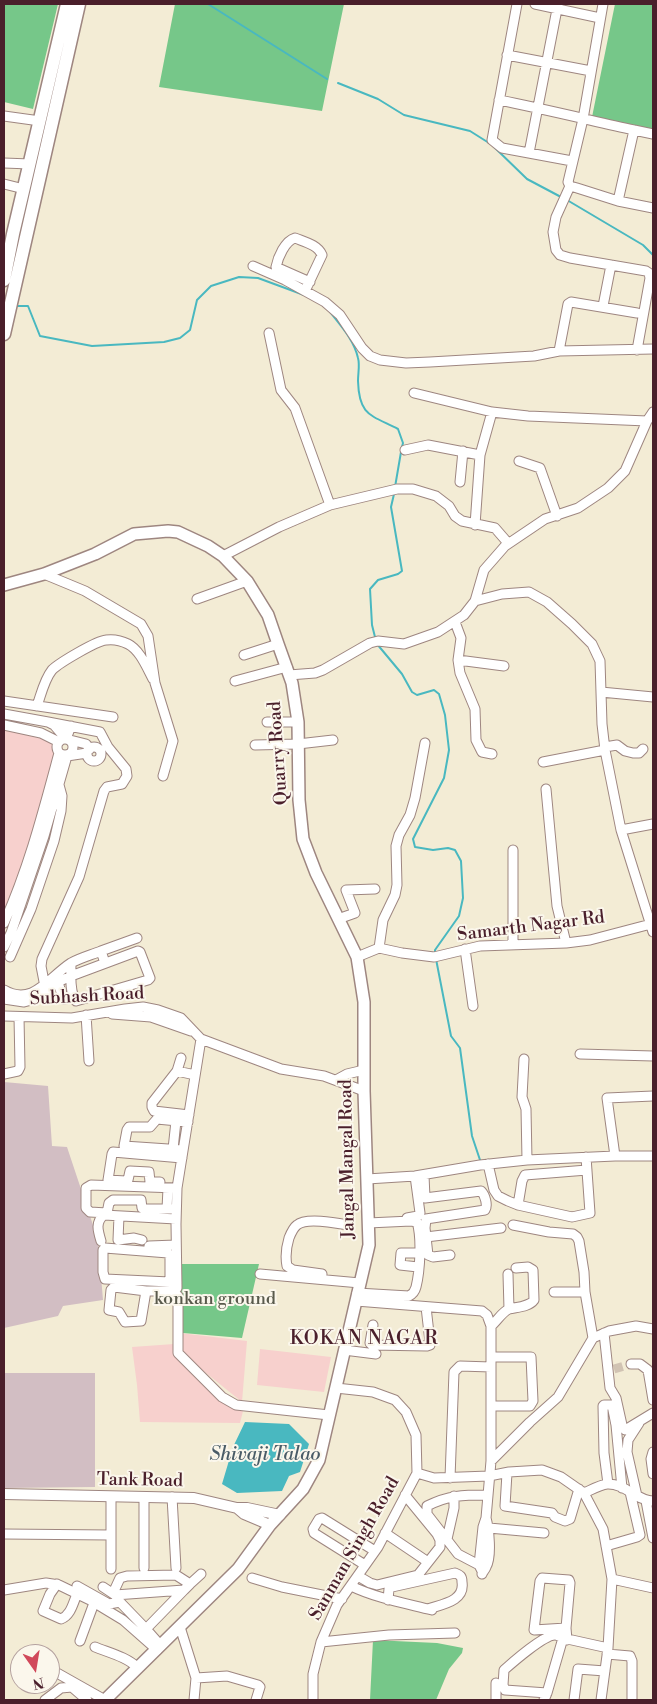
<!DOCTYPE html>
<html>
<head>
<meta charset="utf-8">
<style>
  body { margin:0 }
  #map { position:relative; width:657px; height:1704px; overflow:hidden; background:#f3ecd5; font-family:"Libre Bodoni",serif }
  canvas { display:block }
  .frame { position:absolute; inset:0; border:5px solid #4a1f2b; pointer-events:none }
  .north { position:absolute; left:10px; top:1644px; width:50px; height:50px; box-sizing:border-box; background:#fbf7ec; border:1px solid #b4a19f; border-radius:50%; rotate:167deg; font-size:14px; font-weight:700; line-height:20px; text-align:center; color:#4a1f2b }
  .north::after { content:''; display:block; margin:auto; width:18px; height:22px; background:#d1495b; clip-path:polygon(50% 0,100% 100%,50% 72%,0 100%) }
</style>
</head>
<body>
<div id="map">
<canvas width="657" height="1704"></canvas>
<div class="frame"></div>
<div class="north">N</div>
</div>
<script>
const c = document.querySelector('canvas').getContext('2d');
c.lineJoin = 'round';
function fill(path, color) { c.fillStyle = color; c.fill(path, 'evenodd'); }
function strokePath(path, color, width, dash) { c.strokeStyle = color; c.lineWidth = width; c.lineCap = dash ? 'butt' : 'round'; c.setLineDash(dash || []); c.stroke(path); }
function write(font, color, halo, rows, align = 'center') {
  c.font = font + ' "Libre Bodoni",serif'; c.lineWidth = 4; c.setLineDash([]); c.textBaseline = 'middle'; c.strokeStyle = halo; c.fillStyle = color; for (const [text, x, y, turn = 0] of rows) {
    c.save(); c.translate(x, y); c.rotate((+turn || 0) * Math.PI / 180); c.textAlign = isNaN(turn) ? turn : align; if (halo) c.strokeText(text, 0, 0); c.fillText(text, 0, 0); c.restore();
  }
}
const built = new Path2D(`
  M4,729L48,738L55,750L14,899L4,919Z
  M180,1333L247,1341L242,1402L180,1352Z
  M174,1344L176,1353L199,1381L220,1397L243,1411L240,1423L140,1422L137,1385L132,1347Z
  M260,1349L331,1357L324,1392L257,1385Z`);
const industrial = new Path2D(`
  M4,1082L48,1086L52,1146L67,1147L98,1240L103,1300L63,1306L58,1316L4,1328Z
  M4,1373H95V1487L4,1488Z`);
const green = new Path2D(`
  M4,4H58L33,109L4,102Z
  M175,4H344L322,111L159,87Z
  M615,4H653V132L592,117Z
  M179,1264H259L242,1338L183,1333Z
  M373,1640L437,1643L463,1648L462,1653L449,1669L436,1700H370Z`);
const water = new Path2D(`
  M245,1422L289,1424L309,1444L300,1472L289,1476L282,1491L237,1493L222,1484L233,1447Z`);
const stream = new Path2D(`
  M208,4L327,79
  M338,83L378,99L404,115L470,131L489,143
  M493,146L527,179L561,197
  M567,200L643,245L653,255
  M15,306H28L40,336L92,346L164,342L180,338L190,330L197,300L211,286L239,277L258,278L304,295
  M330,312C341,326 354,340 358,358C360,365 358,373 358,381C359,416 371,415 398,429L403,443L402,447
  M395,487L401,452
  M375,637L372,625L370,589L378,580L398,574L402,571L391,507L394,494
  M377,644L402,674L412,692L417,695L434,690L439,694L445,715L449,750L444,778L413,839L415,847L433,850L448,848L455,850L461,861L463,898L459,916L435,950V954
  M436,959L451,1036L460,1048L472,1136L480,1160`);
const minorTunnel = new Path2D(`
  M614,1369L631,1364`);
const minor = new Path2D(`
  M517,4L492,140L502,148L572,161
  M535,4L600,18
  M507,55L591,71
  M499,100C544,109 589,120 634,130L618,201L577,188L570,186L568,182L583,119L603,4
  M4,116L40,121
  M634,130L653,134
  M529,153L558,4
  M4,163L30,164
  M4,184L24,189
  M570,186L556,217L553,232L556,250L560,255L570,258L646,271L649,273L650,278L637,350
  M618,201L653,208
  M253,266L285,280L325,302L340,315L362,348L370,356L380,360L406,363L430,362L534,356L559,351L653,349
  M305,291L322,255C318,245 305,242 295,238C285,241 278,257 276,267L310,282
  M603,306L611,265
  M269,333L281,390L295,408L330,505
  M559,351L568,304L571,302L637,313
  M414,393L492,412L528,416L647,421
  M405,450L428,445L480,455
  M519,461L540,468L557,516
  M460,482L463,451
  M475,525L480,455L492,412
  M223,556L279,527L330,505L397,489H413L436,496L449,506L455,516L462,521L495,528L508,543
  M44,574L85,591L141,624L148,636L155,683L173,741L163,776
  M197,599L247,581
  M475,601L502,594L529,592L547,602L572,624L592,644L600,661L602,724L605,750L621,830L653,932
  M455,622L461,638L458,660L460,673L475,709L476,740L482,752L492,754
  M244,655L278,644
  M458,660L504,666
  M289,675L315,673L323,670L370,643L378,641L404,644L438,632L464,615L475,601L484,570L505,546L545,519L578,508L608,488L625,471L647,421L653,412
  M235,681L287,667
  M601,692L653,697
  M4,701L113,717
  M37,706C41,695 44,680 52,670C59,663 96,641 106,640C113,639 122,641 128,644C140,650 147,668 153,679
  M4,714L48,722L54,725L66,739L71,726
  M267,722H298
  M4,725L41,733L59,742
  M57 747a8 8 0 1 1 16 0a8 8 0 1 1-16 0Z
  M70,740L86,744L90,749
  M255,745L298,744L333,740
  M605,747L617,745L625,751L633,753H639L643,749
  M87 754a7 7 0 1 1 14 0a7 7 0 1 1-14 0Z
  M543,762L605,750
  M546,789L557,906L566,943
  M621,830L653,824
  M338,919L355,913L346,890L375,889
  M4,923C29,867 43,812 59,753
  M513,944V850
  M4,947L11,933L44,836L67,756L87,753
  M379,948L383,920L395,895L397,885L396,846L399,835L410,815L415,798L425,743
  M465,949L473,1006
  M101,951L137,938
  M10,957L31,909L54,841L61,811L62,796L59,785
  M357,957L379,948L402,953L434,957L480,946L566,943L590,940L651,924
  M58,982L63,999L73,998
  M4,990C33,1007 49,977 71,963C80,958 91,955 101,951L105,963
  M46,992L41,966L42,959L79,877L104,791L107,787L122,784L127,776L126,769L108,747L100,732L48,722
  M4,999L24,1002L35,999L58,982L71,976L138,951L140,952L150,978L148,980L76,1001C69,992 71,974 71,963
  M112,1014L151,1017L191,1031
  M86,1015L89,1061
  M4,1016L72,1018L125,1009L143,1007L158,1010L181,1018L201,1039L281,1069L324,1076L364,1091
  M580,1054L653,1056
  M181,1058L177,1071L152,1103V1107L154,1111L189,1115
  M524,1059L522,1097L526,1109L527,1160
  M177,1071L195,1075
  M4,1074L18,1071L20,1067L19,1017
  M336,1080L347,1074L364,1070
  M173,1149L176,1121
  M183,1150L124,1146L127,1130L129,1127H150L157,1119L188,1122
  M615,1156L607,1098L653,1096
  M488,1164L494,1190L498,1196L508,1201L518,1205L572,1217L590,1213L586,1157
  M424,1175L425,1198L481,1191C485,1195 488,1205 485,1210L426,1219L425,1228L428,1255L433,1257L450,1255
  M367,1179L415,1176L480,1165L527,1160L615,1156H653
  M160,1182H150L149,1172L130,1171L128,1180L126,1181L108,1180L112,1154L113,1152L182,1158
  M518,1205L522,1181L525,1175L587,1170
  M167,1209L168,1188
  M176,1209H144L142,1208L141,1200H113L109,1203L107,1213L90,1212L86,1208V1188L91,1185L177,1188
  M119,1216L118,1240L134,1238L142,1240
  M407,1218L418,1216L420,1213L415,1176
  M513,1225L549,1232L573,1234L577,1237L579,1241L584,1272L585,1292
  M426,1237L501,1228
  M101,1241C98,1231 95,1222 104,1215L176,1219
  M149,1246L176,1245
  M418,1267L400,1265L401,1253H419
  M260,1274L360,1283
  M321,1279L322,1274L293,1270L287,1266C285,1256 286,1248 289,1238C291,1233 293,1228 297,1225C306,1217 337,1223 348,1225
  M170,1282V1256L168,1253L105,1248L103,1250V1272L105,1279L170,1282H177
  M114,1287L146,1291L141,1321L125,1322L119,1312L109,1310L111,1290Z
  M146,1291H175L177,1288L176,1224L177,1188L201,1039
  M554,1292H585L593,1338
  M357,1293L409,1296C413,1294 415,1291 416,1287C420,1271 422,1238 417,1222L411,1221L368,1223
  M178,1296V1353L222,1397L236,1405L329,1415
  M356,1301L482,1311L487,1315L491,1326V1461
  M509,1309C517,1307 529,1307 534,1300L533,1270L528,1267L516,1268
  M373,1325L370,1343L372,1345L427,1346L430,1345V1342L426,1307
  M491,1326C497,1321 502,1312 509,1309L508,1274
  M604,1333L610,1388L616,1398L622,1425L625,1430L653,1413
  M344,1350L376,1354
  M631,1364H640L648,1370L653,1400
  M491,1406H530L533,1401L531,1357H491
  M653,1452L651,1459L653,1474
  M417,1473L434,1478L489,1476L509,1472L542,1470L561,1477L584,1493L603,1529L612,1579L608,1648L601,1700
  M507,1473L505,1506L552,1513L555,1517L565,1521L570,1519L579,1489
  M450,1478L454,1372L460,1366L491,1367
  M608,1484L604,1453L603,1406L604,1405H612L616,1425L622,1488
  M584,1493C591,1490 600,1485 607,1484C625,1483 637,1501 653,1501
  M637,1496L627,1452L628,1440L639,1423
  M172,1497L176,1568
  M144,1498V1568
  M646,1501L653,1538
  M489,1528L544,1533
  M385,1533L428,1562
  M4,1534L110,1535
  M447,1539L454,1508V1496
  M606,1546L637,1537L640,1535L630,1492
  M365,1565L314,1533L313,1529L319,1519L322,1518L375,1551
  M479,1565L458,1554L427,1514V1506C449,1495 463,1495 487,1495
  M111,1569V1497
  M482,1571L479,1565L483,1527L486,1518L491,1461L530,1422L558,1397L593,1338L609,1331L636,1326L653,1329
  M482,1574C483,1571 485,1570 486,1567C492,1557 489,1529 486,1518
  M358,1576L370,1583L377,1585L418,1575L440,1547V1540L437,1534L405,1495
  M252,1578L282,1587L342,1599
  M612,1579L653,1588
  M57,1584L50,1594L43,1611L61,1619C71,1615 73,1603 77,1594
  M77,1586L109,1604L120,1602
  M351,1586C376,1598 404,1603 432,1610
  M103,1587L115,1595L184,1590L190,1584
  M4,1590L46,1583L59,1585L90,1600L123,1620L157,1650
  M388,1600L389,1589L392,1587L455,1573C460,1575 462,1576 462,1582C465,1601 443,1604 428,1609
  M180,1627L196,1678L194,1700
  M566,1628L534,1630L540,1581L542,1578L569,1580L570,1583L566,1628L567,1640
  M146,1629L117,1599L114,1591L120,1578L127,1576L176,1575L190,1584L201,1574
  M563,1638L608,1648
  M80,1641L94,1603
  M321,1642L389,1635L455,1633
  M161,1646L146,1629L184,1590
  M95,1647C110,1653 127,1657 138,1668
  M607,1654L630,1656L632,1661V1700
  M50,1669L105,1700
  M196,1678L227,1676L258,1685L260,1687L256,1700
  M45,1700L61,1688L72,1687L87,1700
  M313,1700V1674L321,1642L337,1605L378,1547L417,1473L416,1435L406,1412L395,1400L373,1392L336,1388
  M496,1700V1683
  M544,1700L547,1693L563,1638C561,1637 557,1635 555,1635C544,1635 513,1662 504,1670L503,1685L505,1690L547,1693
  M574,1700L578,1669L605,1671`);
const tertiary = new Path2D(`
  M4,1494L194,1498L237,1508L244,1514L270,1525
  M237,1508H247L280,1515`);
const secondary = new Path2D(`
  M4,585L44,574L95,554L134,534L168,531L178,532L208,546L223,556L247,581L268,615L278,644L292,683L298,722L299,800L303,839L316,873L357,957L364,1002V1091L369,1245L319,1460L303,1489L270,1525L238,1569L105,1700`);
const primary = new Path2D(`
  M4,280L13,234L67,4
  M4,334L79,4`);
const streetNames = [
  ["Quarry Road",279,753,-94],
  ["Samarth Nagar Rd",531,927,-7],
  ["Subhash Road",87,997,-3],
  ["Jangal Mangal Road",348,1159,-91],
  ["Tank Road",140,1481,1],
  ["Sanman Singh Road",355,1549,-60]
];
const parkNames = [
  ["konkan ground",215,1300]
];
const neighbourhoodNames = [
  ["KOKAN NAGAR",364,1339]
];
const waterNames = [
  ["Shivaji Talao",265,1455]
];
fill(built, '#f7d0cd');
fill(industrial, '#d2bec3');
fill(green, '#76c789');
fill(water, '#49b8c0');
strokePath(stream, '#49b8c0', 2);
strokePath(minorTunnel, '#d1c3b3', 9, [9, 4.5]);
strokePath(minor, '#9e8680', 11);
strokePath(tertiary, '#9e8680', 12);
strokePath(secondary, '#9e8680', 14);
strokePath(primary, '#9e8680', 15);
strokePath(minor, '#fff', 9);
strokePath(tertiary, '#fff', 10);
strokePath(secondary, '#fff', 11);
strokePath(primary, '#fff', 12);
write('18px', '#4a1f2b', '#fbf7ec', streetNames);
write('18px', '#595a4c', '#fbf7ec', parkNames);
c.letterSpacing = '1px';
write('19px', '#4a1f2b', '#fbf7ec', neighbourhoodNames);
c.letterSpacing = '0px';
write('italic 19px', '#4a5c67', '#fbf7ec', waterNames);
</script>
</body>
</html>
